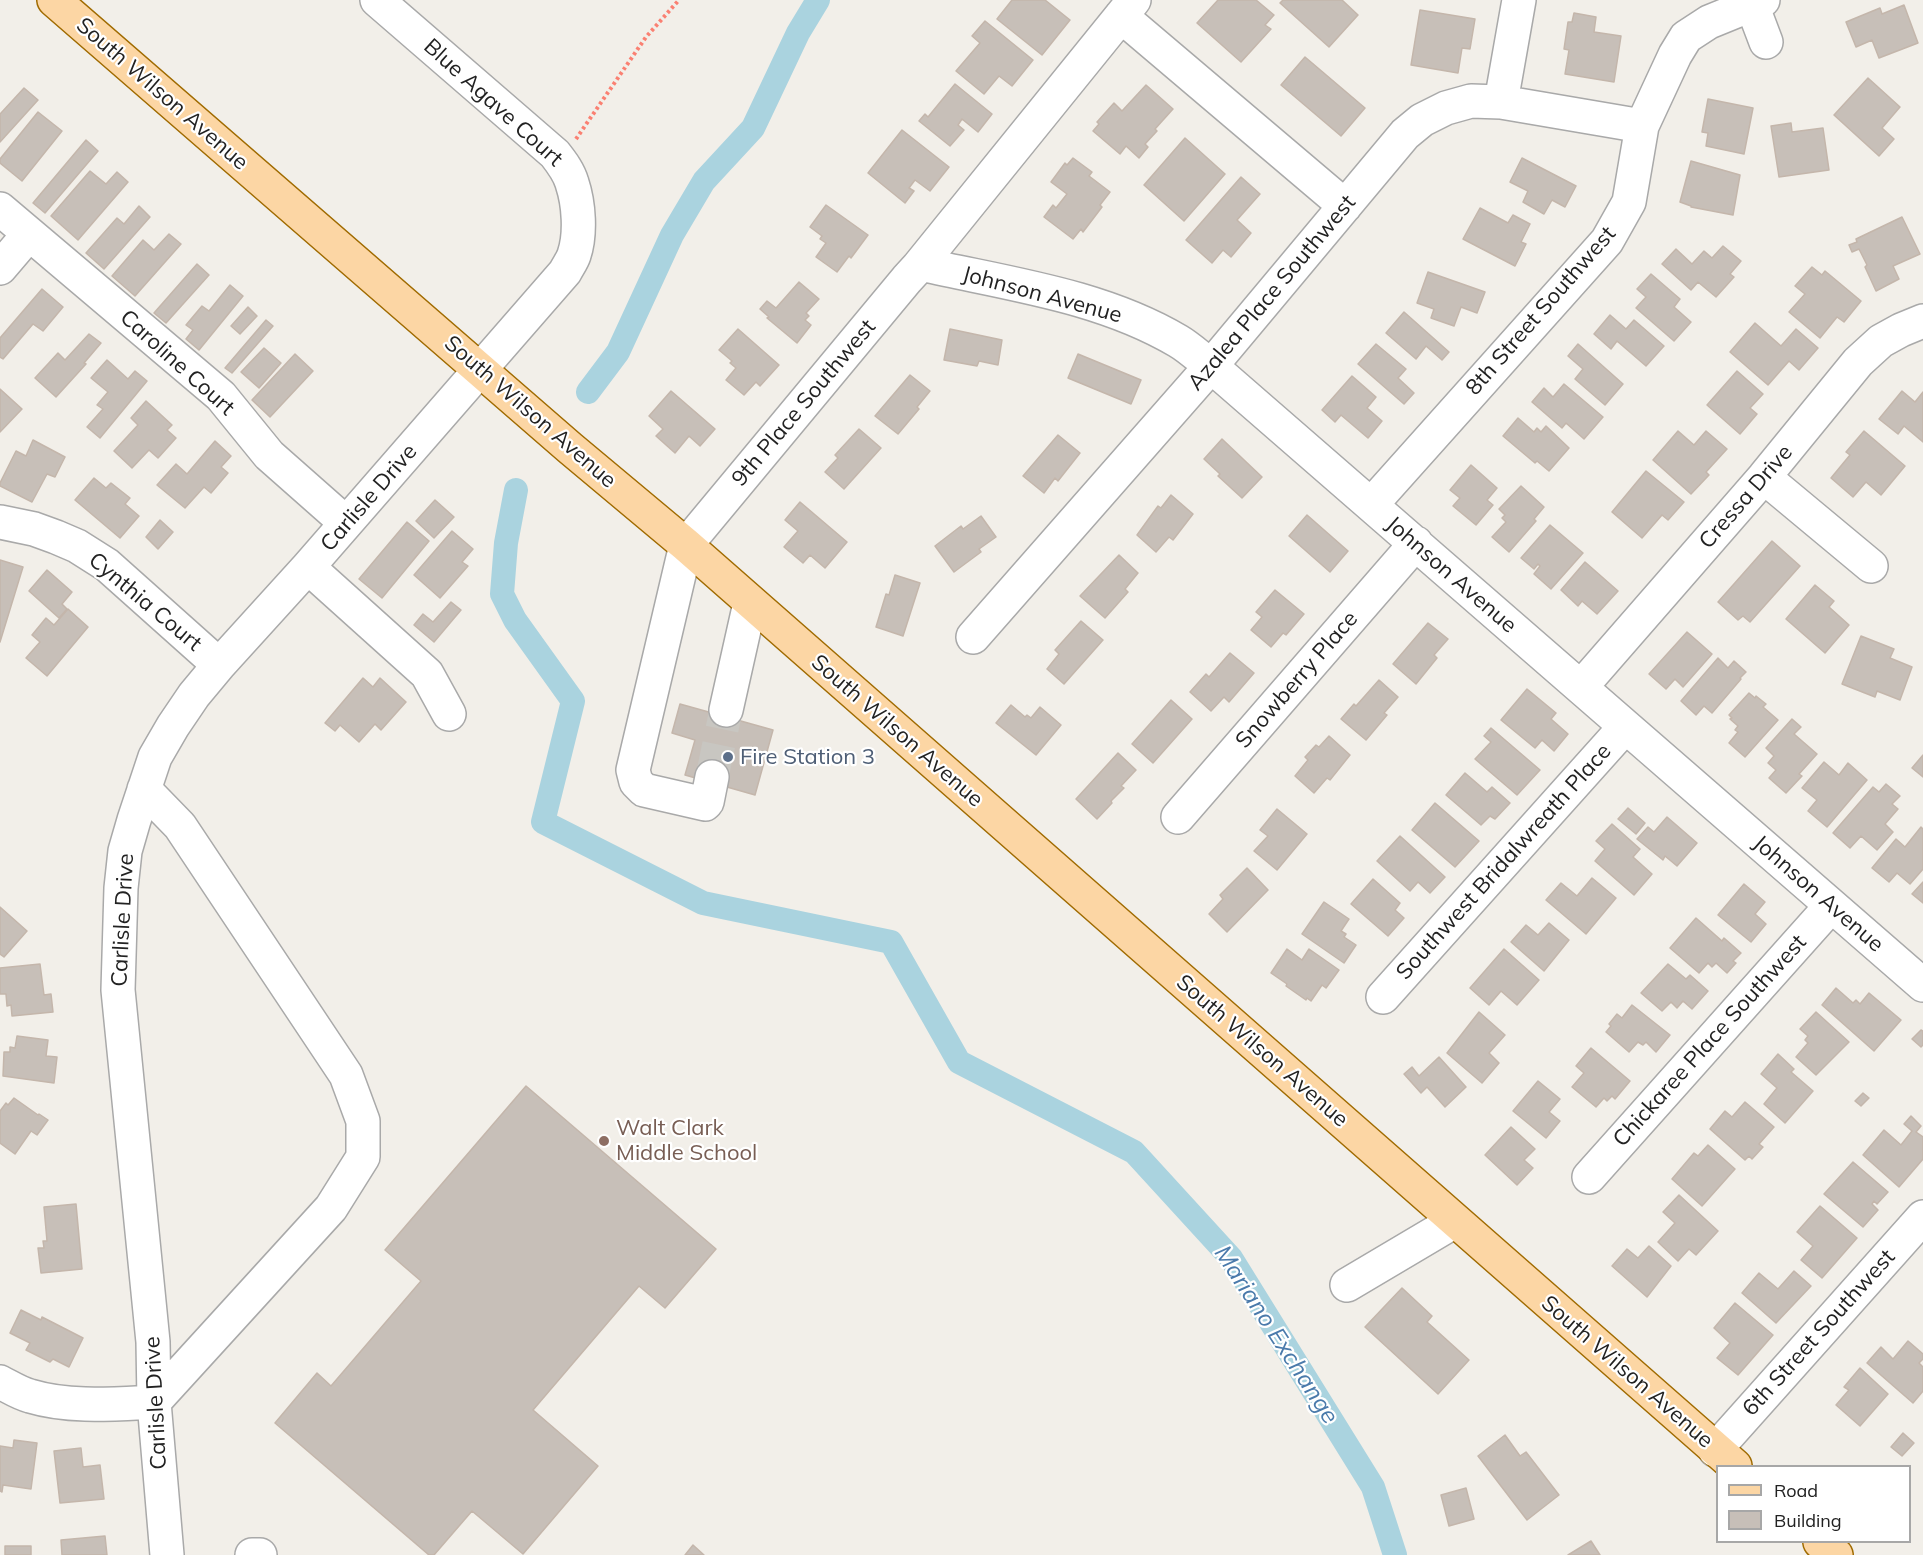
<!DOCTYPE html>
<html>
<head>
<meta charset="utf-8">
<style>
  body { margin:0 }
  #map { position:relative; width:1923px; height:1555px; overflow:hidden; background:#f2efe9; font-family:Mulish,sans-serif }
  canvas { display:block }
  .legend { position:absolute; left:1716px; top:1465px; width:195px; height:78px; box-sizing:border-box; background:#fff; border:2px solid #a7a7a7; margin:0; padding:8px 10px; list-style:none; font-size:18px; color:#222 }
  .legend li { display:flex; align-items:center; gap:12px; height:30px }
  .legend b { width:30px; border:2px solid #a7a7a7 }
</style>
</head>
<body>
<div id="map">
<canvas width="1923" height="1555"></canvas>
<ul class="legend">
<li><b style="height:8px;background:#fcd6a4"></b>Road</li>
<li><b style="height:16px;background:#c7bfb8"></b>Building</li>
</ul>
</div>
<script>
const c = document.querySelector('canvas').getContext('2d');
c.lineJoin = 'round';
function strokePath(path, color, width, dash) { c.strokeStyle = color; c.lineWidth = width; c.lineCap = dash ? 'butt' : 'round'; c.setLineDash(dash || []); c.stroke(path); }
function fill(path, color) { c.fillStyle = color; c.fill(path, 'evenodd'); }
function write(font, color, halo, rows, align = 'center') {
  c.font = font + ' Mulish,sans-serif'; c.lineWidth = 4.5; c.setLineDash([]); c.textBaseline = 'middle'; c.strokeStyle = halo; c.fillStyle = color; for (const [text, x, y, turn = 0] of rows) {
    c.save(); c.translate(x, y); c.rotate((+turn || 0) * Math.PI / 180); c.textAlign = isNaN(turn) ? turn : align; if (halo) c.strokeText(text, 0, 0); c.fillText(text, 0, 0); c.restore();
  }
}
const canal = new Path2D(`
  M588,392L618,352L672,235L704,181L753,128L798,33L818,0
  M516,490L506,543L502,594L515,620L573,701L543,822L703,903L891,942L959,1062L1134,1152L1231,1258L1373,1487L1395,1555`);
const building = new Path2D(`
  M1012,0H1045L1070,20L1042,55L997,19Z
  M1218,0H1256L1274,15L1265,25L1271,29L1241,62L1197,23Z
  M1283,0H1342L1358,15L1329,47L1280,3Z
  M1904,5L1918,43L1879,58L1872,40L1856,47L1846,22L1880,8L1882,14Z
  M1420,10L1475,19L1470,49L1462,48L1458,73L1411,65Z
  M1574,13L1596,17L1594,32L1621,36L1614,82L1565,74L1569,50L1564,49L1568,22H1572Z
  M985,21L1033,60L1012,86L999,76L984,94L956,71L980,43L972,36Z
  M1305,57L1365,108L1341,136L1281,85Z
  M1868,78L1900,107L1882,128L1894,139L1879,156L1834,115Z
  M955,84L992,114L978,132L962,119L958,125L964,130L950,146L919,121L925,114L928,117Z
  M1146,85L1173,109L1155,129L1157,131L1145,144L1148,147L1139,158L1126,146L1120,154L1093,131L1099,124L1097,122L1114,103L1122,111Z
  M24,88L38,100L0,142V114Z
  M1708,99L1753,108L1744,154L1706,146L1708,133L1702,132Z
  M38,112L62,131L22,181L0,163V159Z
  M1791,123L1792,132L1823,128L1829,170L1779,177L1771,126Z
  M902,130L949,167L930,191L915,180L909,188L914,191L905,203L868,173Z
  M1185,138L1225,174L1184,221L1144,185Z
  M86,140L98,151L45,213L33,203Z
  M1073,158L1092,172L1089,176L1110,192L1100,205L1102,207L1083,232L1081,229L1073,239L1044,217L1053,205L1056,208L1067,194L1051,182L1065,163L1067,165Z
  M1522,158L1576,186L1565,207L1552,200L1544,214L1523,202L1528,191L1510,182Z
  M1691,161L1740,175L1733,215L1691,207V206L1680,202Z
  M90,171L106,184L117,172L128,182L78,240L51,216Z
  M1241,177L1260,194L1237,220L1251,233L1231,257L1223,250L1212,263L1186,240Z
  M826,205L868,235L851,258L849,256L837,272L816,257L826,243L820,239L822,236L810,227Z
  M139,206L150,217L104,269L86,253L117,218L124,224Z
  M1480,208L1508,223L1513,215L1530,224L1521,242L1526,244L1515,266L1463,239Z
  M1902,217L1920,254L1893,266L1899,279L1876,291L1865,267L1867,265L1859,249L1852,252L1849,245L1857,242L1856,239Z
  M169,234L181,244L135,296L112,276L143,240L154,250Z
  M1723,246L1741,261L1730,274L1734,277L1716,297L1698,282L1691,290L1662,264L1676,249L1692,264L1704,251L1712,258Z
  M197,264L209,275L166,323L154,313Z
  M1812,267L1822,275L1825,271L1861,301L1844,322L1837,317L1820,338L1789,312L1805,294L1795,286Z
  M1428,272L1485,292L1477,313L1461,307L1454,326L1431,318L1434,309L1417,303Z
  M1651,274L1680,299L1674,307L1691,322L1674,341L1636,308L1646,297L1637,289Z
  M799,282L819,299L806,313L809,316L805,320L811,325L797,343L767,318L769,317L760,309L767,301L776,308Z
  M230,285L243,296L199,350L186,339L193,330L186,325L202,306L209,311Z
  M42,289L63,307L43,331L33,324L3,359L0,357V338Z
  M248,307L257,316L240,334L231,326Z
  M1404,312L1449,352L1442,360L1426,346L1416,359L1386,333Z
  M1610,315L1626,329L1634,320L1664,346L1646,366L1617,341L1611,349L1594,334Z
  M266,320L273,326L232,373L225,368Z
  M1755,323L1781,346L1796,329L1818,348L1799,370L1789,361L1768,385L1730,352Z
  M738,329L779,365L760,386L756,382L744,395L726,380L736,368L730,363L732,361L719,350Z
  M950,329L1002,340L998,365L979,361L977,366L944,360Z
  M89,334L101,343L84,363L86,364L56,397L35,378L58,353L65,360Z
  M1376,344L1406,369L1398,378L1414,393L1404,404L1358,364Z
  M1578,344L1623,384L1605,405L1575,379L1583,369L1568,356Z
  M264,348L281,363L259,388L241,372Z
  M295,354L313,371L270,417L252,400Z
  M1078,354L1141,380L1131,404L1068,378Z
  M107,360L128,379L135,371L147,381L100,438L87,427L103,409L97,405L108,392L91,378Z
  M1737,371L1763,394L1750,408L1757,414L1740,434L1707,405Z
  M910,375L930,391L917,407L919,409L898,434L875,416Z
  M1352,376L1376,397L1367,408L1382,421L1368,438L1341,415L1335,422L1322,410Z
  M1564,384L1603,417L1584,439L1566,423L1562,428L1532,402L1544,388L1553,397Z
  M0,389L22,409L0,432Z
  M671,391L715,429L700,446L689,436L675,453L656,436L663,429L649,416Z
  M1902,391L1915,402L1923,392V442L1904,426L1898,434L1879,419Z
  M146,401L172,425L167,430L176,438L158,458L149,450L132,468L114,451L138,425L131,418Z
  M1518,418L1534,432L1537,428L1541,432L1546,426L1569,448L1549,471L1537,461L1535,463L1503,436Z
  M859,429L881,448L844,489L825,472L838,458L835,455Z
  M1678,431L1694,445L1706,431L1727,449L1706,472L1709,475L1691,494L1653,460Z
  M1864,431L1905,466L1881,495L1866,482L1853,497L1831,478L1850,455L1846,452Z
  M1058,435L1080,453L1058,481L1055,478L1044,493L1023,476Z
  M1222,439L1262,477L1242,498L1218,476L1220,474L1204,459Z
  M33,440L65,457L55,477L47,474L32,502L0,486V483L16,451L26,456Z
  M215,441L231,456L221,467L228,473L211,493L204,487L185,508L157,485L176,464L187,474Z
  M1471,465L1497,488L1487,500L1493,505L1476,525L1453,506L1460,498L1450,490Z
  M1646,471L1684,502L1668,520L1662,515L1642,538L1612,512Z
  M94,478L106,488L111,483L130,498L125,504L139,516L120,538L75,500Z
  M1521,486L1544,507L1534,519L1536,521L1509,552L1492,537L1506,522L1502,518L1505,515L1499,509Z
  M1171,495L1193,514L1173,540L1169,537L1156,552L1137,535L1158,506L1161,508Z
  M435,500L454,517L434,538L416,521Z
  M800,502L847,542L825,568L810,555L803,563L784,547L798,531L785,520Z
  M1307,515L1348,551L1330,572L1289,536Z
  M981,516L996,537L979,549L981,552L954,572L935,546L961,526L963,529Z
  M160,520L173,532L158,549L146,537Z
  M407,522L429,541L382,598L359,579Z
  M1550,525L1583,553L1551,589L1534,574L1540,566L1538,564L1534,569L1521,558Z
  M452,531L473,549L462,562L468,566L440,598L414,575Z
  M1772,541L1800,566L1750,622L1743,616L1738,620L1718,602Z
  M1119,555L1138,573L1125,589L1128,592L1105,618L1080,596Z
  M0,560L23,567L0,642Z
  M1585,562L1618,591L1597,614L1582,601L1578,606L1561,590Z
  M47,570L72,592L62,604L67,609L59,618L29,591Z
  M895,575L920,583L903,636L876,627L886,594L889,595Z
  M1815,585L1834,601L1829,607L1849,625L1825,653L1786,619Z
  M1275,590L1304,614L1286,635L1283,633L1271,647L1251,630L1262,617L1256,612Z
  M451,602L461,610L434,642L414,625L423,614L433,622Z
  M68,609L88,627L47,676L26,658L40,642L32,635L46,618L54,625Z
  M1081,621L1103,640L1064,684L1047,669L1059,654L1055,650Z
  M1428,623L1448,639L1434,655L1437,658L1416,684L1393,664Z
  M1687,632L1712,654L1683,687L1675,679L1666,689L1649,674Z
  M1861,636L1894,649L1890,658L1912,667L1900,700L1877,691L1875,697L1842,684Z
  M1230,653L1254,673L1229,702L1224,697L1211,711L1190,692L1206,674L1209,677Z
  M1718,658L1728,668L1734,661L1746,672L1740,678L1741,679L1712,713L1704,706L1696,715L1681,701Z
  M363,678L373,687L380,678L406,702L381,730L375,724L359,742L340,725L335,731L325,723Z
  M1379,680L1398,697L1384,713L1387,715L1366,740L1341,719L1354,704L1356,706Z
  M1527,689L1556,713L1551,719L1568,734L1554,751L1542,740L1535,748L1501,720Z
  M1749,693L1755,698L1756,696L1766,704L1763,707L1778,720L1745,757L1729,743L1738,732L1735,730L1738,726L1730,719L1732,718L1729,715Z
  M1171,700L1192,719L1153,763L1132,744Z
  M680,704L773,730L755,795L685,775L695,740L672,733Z
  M1011,705L1025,717L1027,715L1031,718L1040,707L1061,725L1036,755L996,723Z
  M1792,719L1801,727L1794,734L1817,754L1799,774L1802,776L1786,793L1769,778L1776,770L1768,763L1774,756L1766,748Z
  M1491,728L1540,770L1517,795L1475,759L1491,742L1484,736Z
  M1329,736L1350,755L1330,780L1327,778L1314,793L1295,776L1308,760L1305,757L1316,745L1319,747Z
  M1118,753L1136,770L1121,786L1124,788L1111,801L1112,803L1097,819L1076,799Z
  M1923,755V777L1912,768Z
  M1824,762L1839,775L1848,763L1867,780L1827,827L1808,811L1817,800L1802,788Z
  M1465,773L1487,792L1492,787L1510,803L1495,819L1490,816L1481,825L1446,795Z
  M1886,784L1900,796L1892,804L1898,809L1885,824L1893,832L1877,850L1861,836L1850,848L1833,833L1873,787L1879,792Z
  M1435,803L1479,841L1455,867L1412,830Z
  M1628,808L1645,823L1636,834L1618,819Z
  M1277,809L1307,834L1277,870L1254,851L1268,836L1260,830Z
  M1667,817L1697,843L1677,866L1665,856L1663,860L1637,839L1648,827L1654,832Z
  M1612,824L1640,849L1633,857L1652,874L1634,895L1595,861L1605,849L1596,841Z
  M1921,827L1923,829V869L1910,884L1897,873L1889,882L1872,868L1896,839L1905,847Z
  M1400,836L1445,877L1430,893L1418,882L1410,891L1377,861Z
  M1247,868L1268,890L1227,932L1209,914L1223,899L1220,895Z
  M1592,878L1616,898L1586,934L1546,900L1561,883L1577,896Z
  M1373,879L1400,903L1395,910L1404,918L1388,936L1351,904Z
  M1923,882V903L1912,894Z
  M1744,884L1765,902L1755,914L1766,924L1751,942L1718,915Z
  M1324,902L1349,919L1341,931L1346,934L1344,937L1356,945L1344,963L1302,934Z
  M0,907L27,931L4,957L0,954Z
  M1696,918L1722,941L1724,938L1741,953L1733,961L1736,963L1727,973L1716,963L1712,967L1708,963L1699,973L1670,948Z
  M1549,923L1569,940L1544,971L1511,942L1526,925L1538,935Z
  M1287,949L1302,960L1309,949L1339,970L1326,988L1322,985L1311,1001L1307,998L1306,1000L1286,986L1287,984L1271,973Z
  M1504,949L1539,980L1517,1005L1501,991L1489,1005L1470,988Z
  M40,964L44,995L51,994L53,1012L12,1016L11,1005L7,1006L6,994H0V968Z
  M1668,964L1686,979L1690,975L1708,991L1692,1009L1683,1001L1677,1008L1671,1002L1662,1011L1641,993Z
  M1836,988L1853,1003L1856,1000L1860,1004L1869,993L1901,1020L1874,1051L1822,1005Z
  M1632,1005L1670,1035L1656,1052L1646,1042L1643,1045L1638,1042L1629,1052L1606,1032L1611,1026L1609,1024L1617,1014L1622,1018Z
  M1479,1012L1505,1035L1489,1053L1499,1063L1482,1083L1447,1053Z
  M1816,1012L1849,1042L1816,1075L1796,1057L1808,1043L1805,1040L1808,1036L1800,1029Z
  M1921,1030L1923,1031V1045L1921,1047L1912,1039Z
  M17,1036L48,1040L46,1056L57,1057L54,1083L3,1076L4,1052H10V1047L15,1048Z
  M1591,1048L1630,1081L1615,1099L1612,1096L1607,1101L1604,1098L1596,1107L1572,1087L1584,1073L1576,1066Z
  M1778,1054L1794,1069L1791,1072L1813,1091L1785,1123L1764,1104L1777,1088L1761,1074Z
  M1439,1057L1466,1087L1445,1107L1427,1087L1421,1093L1404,1074L1412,1067L1419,1076Z
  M1538,1081L1560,1099L1549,1112L1560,1121L1546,1138L1513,1111Z
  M526,1086L716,1249L665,1308L639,1286L533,1410L598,1466L523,1554L472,1511L434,1555H429L275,1423L317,1373L331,1386L421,1281L385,1250Z
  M1863,1093L1869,1098L1861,1106L1855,1101Z
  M14,1098L38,1115L39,1114L48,1120L37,1135L31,1131L15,1154L0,1143V1111L6,1103L8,1105Z
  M1745,1102L1774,1127L1759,1144L1763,1147L1752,1159L1749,1156L1745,1160L1710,1129L1725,1111L1732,1117Z
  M1911,1116L1921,1126L1916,1132L1923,1137V1159L1899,1187L1863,1155L1884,1130L1901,1145L1912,1131L1904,1124Z
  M1511,1127L1535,1149L1524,1160L1533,1168L1517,1185L1485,1155Z
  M1708,1145L1735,1169L1702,1206L1672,1179L1694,1153L1698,1156Z
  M1853,1162L1888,1192L1877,1204L1874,1201L1872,1204L1878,1210L1863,1227L1824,1194Z
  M1679,1195L1718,1231L1696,1255L1689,1249L1678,1261L1658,1242L1675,1223L1663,1212Z
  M76,1204L82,1269L41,1273L38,1248H44L43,1241H47L44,1207Z
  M1820,1206L1857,1238L1822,1278L1801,1260L1813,1246L1797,1232Z
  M1649,1246L1671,1266L1647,1297L1612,1266L1627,1249L1638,1258Z
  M1794,1271L1811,1286L1776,1323L1742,1293L1759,1273L1778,1289Z
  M1402,1288L1432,1316L1427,1322L1469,1360L1438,1394L1365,1327Z
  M1735,1303L1773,1335L1738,1375L1717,1358L1730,1343L1714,1328Z
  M21,1310L41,1320L42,1317L83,1338L69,1367L53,1359L50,1362L26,1350L30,1343L10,1333Z
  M1908,1341L1923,1354V1359L1919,1363L1923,1367V1391L1913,1403L1867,1363L1881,1347L1893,1359Z
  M1860,1368L1888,1394L1860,1426L1836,1405L1849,1390L1844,1387Z
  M1903,1433L1914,1443L1902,1456L1891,1447Z
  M1505,1435L1520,1456L1526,1452L1559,1495L1527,1520L1478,1456Z
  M14,1440L37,1443L31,1489L3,1485L2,1492L0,1491V1446L13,1448Z
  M81,1448L83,1467L100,1465L104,1499L60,1503L54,1451Z
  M1466,1488L1474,1519L1449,1526L1441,1495Z
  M105,1536L107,1555H62L61,1540Z
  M1591,1541L1600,1555H1568Z
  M693,1545L704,1555H685Z
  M5,1546H31V1555H5Z`);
const minorTunnel = new Path2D(`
  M712,777L726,710`);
const path = new Path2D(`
  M576,139L646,37L679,0`);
const minor = new Path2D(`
  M1752,5L1766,42
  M1121,16L1345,206
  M1501,102L1519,0
  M0,209L221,396L269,455L346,523
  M918,267L1134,0
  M0,268L29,234
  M1764,477L1871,566
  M1371,505L1607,241L1629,202L1642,126L1675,55L1686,37L1709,22L1763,0
  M0,522L34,529L56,537L77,546L107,565L219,665
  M308,567L427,674L449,714
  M973,637L1211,366L1405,134L1422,120L1446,108L1471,101L1501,102L1642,126
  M1581,687L1764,477L1858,362L1881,341L1901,330L1923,321
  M726,710L750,603
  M712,777L707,802L705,804L644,790L636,782L633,770L686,545L907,279L918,267L925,265C1010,284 1102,296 1178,341C1190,348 1200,358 1211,366L1923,985
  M1178,817L1416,543
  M1383,997L1625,727
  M1589,1177L1831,906
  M1347,1285L1455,1221
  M0,1382C10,1387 19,1393 30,1396C70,1408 113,1404 154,1402L331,1208L363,1157V1121L346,1075L180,826L144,789
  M1715,1450L1923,1217
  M167,1555L154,1402L153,1342L118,990L121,888L125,851L134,820L155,757L173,726L194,695L219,665L308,567L565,272C568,266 572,261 574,255C581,234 579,204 572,183C569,172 562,163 555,154L377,0
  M252,1555H260`);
const major = new Path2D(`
  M54,0L570,448L686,545L1735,1466
  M1820,1542L1836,1555`);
const markers = [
  [728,757,6,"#5c6f8a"],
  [604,1141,6,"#8d6e63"]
];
const streetNames = [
  ["South Wilson Avenue",162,94,41],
  ["Blue Agave Court",493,103,42],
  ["Azalea Place Southwest",1272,293,-50],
  ["Johnson Avenue",1042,295,15],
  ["8th Street Southwest",1541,311,-49],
  ["Caroline Court",177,363,42],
  ["9th Place Southwest",804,403,-50],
  ["South Wilson Avenue",530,412,41],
  ["Cressa Drive",1746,497,-49],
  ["Carlisle Drive",369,498,-49],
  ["Johnson Avenue",1451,575,41],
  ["Cynthia Court",145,602,40],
  ["Snowberry Place",1297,680,-49],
  ["South Wilson Avenue",897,731,41],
  ["Southwest Bridalwreath Place",1504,862,-48],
  ["Johnson Avenue",1818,894,41],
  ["Carlisle Drive",123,920,-87],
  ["Chickaree Place Southwest",1710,1041,-48],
  ["South Wilson Avenue",1262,1051,41],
  ["6th Street Southwest",1819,1333,-48],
  ["South Wilson Avenue",1627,1372,41],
  ["Carlisle Drive",156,1403,-93]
];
const serviceNames = [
  ["Fire Station 3",740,757]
];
const educationNames = [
  ["Walt Clark",616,1128],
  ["Middle School",616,1153]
];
const waterNames = [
  ["Mariano Exchange",1276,1335,57]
];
strokePath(canal, '#aad3df', 24);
fill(building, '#c7bfb8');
strokePath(building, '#c4b6ab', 1.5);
strokePath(minorTunnel, '#c8c6c1', 33, [33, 16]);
strokePath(minor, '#a9a9a9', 36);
strokePath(major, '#a06b00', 36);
strokePath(path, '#fa8072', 4, [3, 3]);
strokePath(minor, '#fff', 33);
strokePath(major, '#fcd6a4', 33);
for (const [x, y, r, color] of markers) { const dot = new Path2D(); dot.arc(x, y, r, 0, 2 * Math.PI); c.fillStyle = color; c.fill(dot); strokePath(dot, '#fff', 2); }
write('22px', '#222', '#fff', streetNames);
write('22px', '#4e5e75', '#fff', serviceNames, 'left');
write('22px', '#785e54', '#fff', educationNames, 'left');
write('italic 24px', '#4a7aab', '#fff', waterNames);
</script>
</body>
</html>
